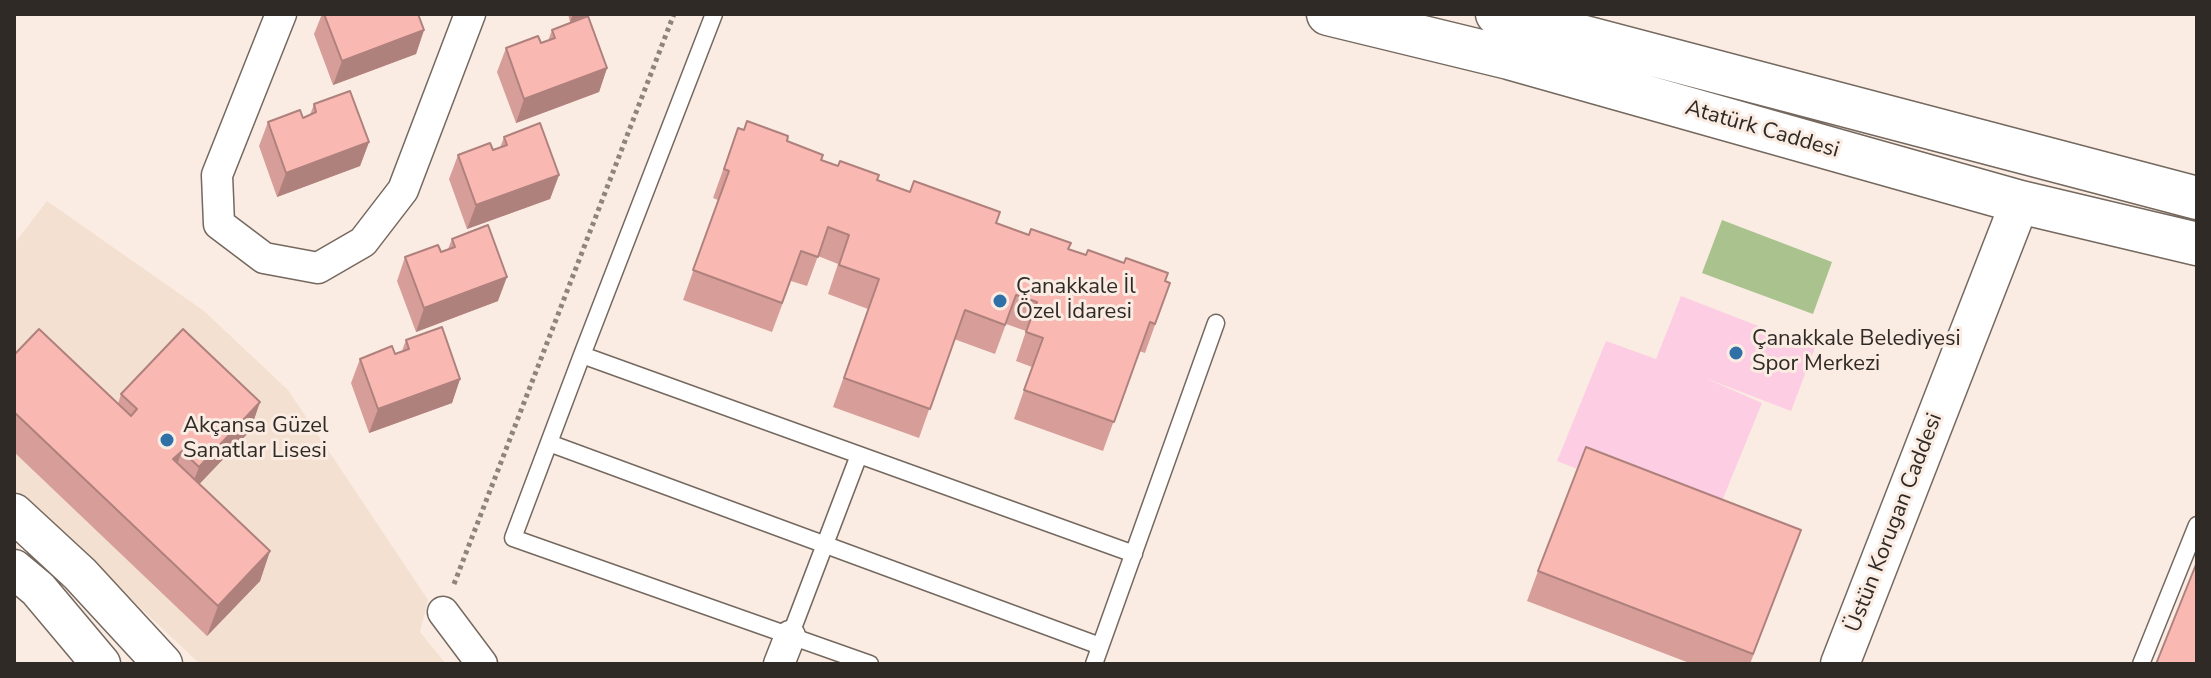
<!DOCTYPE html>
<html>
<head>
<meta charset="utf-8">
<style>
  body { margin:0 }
  #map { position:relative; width:2211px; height:678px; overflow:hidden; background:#faece2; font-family:"Nunito Sans",sans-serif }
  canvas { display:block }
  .frame { position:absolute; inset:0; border:16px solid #2f2a26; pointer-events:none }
</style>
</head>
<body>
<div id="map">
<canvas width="2211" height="678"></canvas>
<div class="frame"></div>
</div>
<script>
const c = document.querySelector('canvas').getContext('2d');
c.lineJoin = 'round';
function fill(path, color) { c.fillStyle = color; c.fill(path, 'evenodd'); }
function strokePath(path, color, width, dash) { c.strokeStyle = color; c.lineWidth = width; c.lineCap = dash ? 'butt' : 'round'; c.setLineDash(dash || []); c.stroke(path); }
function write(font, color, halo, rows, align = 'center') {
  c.font = font + ' "Nunito Sans",sans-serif'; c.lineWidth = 6; c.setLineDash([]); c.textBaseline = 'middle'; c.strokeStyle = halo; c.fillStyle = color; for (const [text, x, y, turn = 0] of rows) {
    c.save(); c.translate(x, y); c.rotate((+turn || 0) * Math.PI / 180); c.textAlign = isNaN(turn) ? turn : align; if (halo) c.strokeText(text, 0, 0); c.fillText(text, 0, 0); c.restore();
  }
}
const built = new Path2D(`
  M47,201L204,311L288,390L428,600L420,632L446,664H200L14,489V244Z`);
const green = new Path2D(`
  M1681,296L1815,348L1791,411L1705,378L1762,403L1713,523L1557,461L1606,341L1656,359Z`);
const water = new Path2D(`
  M1722,220L1832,262L1813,314L1702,273Z`);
const path = new Path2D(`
  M454,584L674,14`);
const service = new Path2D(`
  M714,14L582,355L513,538L870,664
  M582,355L1134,554
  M549,443L1100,646
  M790,636L859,455
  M1094,664L1216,323
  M2141,664L2197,525`);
const minor = new Path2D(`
  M281,14L217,175L219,224L264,258L318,268L363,242L403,190L470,14
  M443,612L482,664
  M779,664L790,636`);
const tertiary = new Path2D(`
  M14,513L80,574L163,664
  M14,569L38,589L101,664
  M1840,664L2020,202`);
const secondary = new Path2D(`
  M1328,14L1509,58L2020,202L2197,244
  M1497,14L2197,198`);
const wall = new Path2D(`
  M322,14H418L424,30L416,54L333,85L314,34Z
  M568,14H591L570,22Z
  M552,30L607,68L599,92L516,123L497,72L506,48L541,43L548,41Z
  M314,104L369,142L360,166L277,197L259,146L268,122L303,118L310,115Z
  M738,128L787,141L821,160L1068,249L1170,283L1145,353L1139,351L1103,451L1014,419L1032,367L1016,361L1026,331L1006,324L995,354L954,339L919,438L833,407L868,309L828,294L838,264L818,256L807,286L791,281L772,332L683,300L718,200L713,198Z
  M504,137L559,175L550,199L467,229L449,179L458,155L493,150L500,148Z
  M452,239L498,301L416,332L397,281L405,257L441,252L448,249Z
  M406,340L460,379L452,403L369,433L351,383L360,359L395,354L402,351Z
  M14,355L118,404L121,394L260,402L250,431L199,484L270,551L260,581L207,636L14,452Z
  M1801,530L1750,664H1692L1527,601L1538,571Z`);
const shadedWall = new Path2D(`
  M573,14H591L570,22Z
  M424,30L416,54L333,85L342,61Z
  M607,68L599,92L516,123L524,99Z
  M369,142L360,166L277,197L286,173Z
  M559,175L550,199L467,229L476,205Z
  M507,277L498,301L416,332L424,308Z
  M460,379L452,403L369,433L378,409Z
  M260,402L250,431L188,496L199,467Z
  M182,451L171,480L173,459Z
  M270,551L260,581L207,636L218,606Z`);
const building = new Path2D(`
  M324,14H418L424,30L342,61Z
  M588,16L607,68L524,99L506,48L538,36L541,43L555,38L552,30Z
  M350,91L369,142L286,173L268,122L300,110L303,118L316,112L314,104Z
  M747,121L788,136L787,141L823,155L821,160L838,166L840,161L879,175L877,180L910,192L914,181L1000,212L996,223L1029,235L1031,229L1071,243L1068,249L1086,255L1088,250L1124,263L1126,258L1168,273L1165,281L1170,283L1155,324L1150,322L1114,422L1024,390L1043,338L1026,332L1037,302L1016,295L1005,325L965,310L930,409L844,378L879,279L839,265L849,235L828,227L818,257L801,251L782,303L693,270L729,171L724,169L738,128L744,130Z
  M540,123L559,175L476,205L458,155L490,143L493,150L507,145L504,137Z
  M488,225L507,277L424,308L405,257L438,245L441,252L455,247L452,239Z
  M442,327L460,379L378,409L360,359L392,346L395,354L409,349L406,340Z
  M39,329L131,416L137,409L121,394L183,329L260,402L199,467L182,451L173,459L270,551L218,606L14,412V355Z
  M1586,447L1801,530L1753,654L1538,571Z
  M2197,562V664H2156Z`);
const markers = [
  [1000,301,8,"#2f71a7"],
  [1736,353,8,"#2f71a7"],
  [167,440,8,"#2f71a7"]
];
const streetNames = [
  ["Atatürk Caddesi",1762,130,16],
  ["Üstün Korugan Caddesi",1895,523,-69]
];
const poiNames = [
  ["Çanakkale İl",1016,288],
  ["Özel İdaresi",1016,313],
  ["Çanakkale Belediyesi",1752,340],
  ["Spor Merkezi",1752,365],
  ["Akçansa Güzel",183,427],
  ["Sanatlar Lisesi",183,452]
];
fill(built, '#f4e0d0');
fill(green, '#fdcee3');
fill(water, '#aac38e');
strokePath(service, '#74685f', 19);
strokePath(minor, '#74685f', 33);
strokePath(tertiary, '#74685f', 41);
strokePath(secondary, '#74685f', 45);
strokePath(path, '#8d847d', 5, [4, 4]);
strokePath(service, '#fff', 16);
strokePath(minor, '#fff', 30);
strokePath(tertiary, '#fff', 38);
strokePath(secondary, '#fff', 42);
fill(wall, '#d79e99');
fill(shadedWall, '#af817d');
fill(building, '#fab8b2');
strokePath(building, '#af817d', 2);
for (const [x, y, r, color] of markers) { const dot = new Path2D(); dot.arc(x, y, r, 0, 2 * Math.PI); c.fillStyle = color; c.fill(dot); strokePath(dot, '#faece2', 3); }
write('22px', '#2f2a26', '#faece2', streetNames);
write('22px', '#2f2a26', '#faece2', poiNames, 'left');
</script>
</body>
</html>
